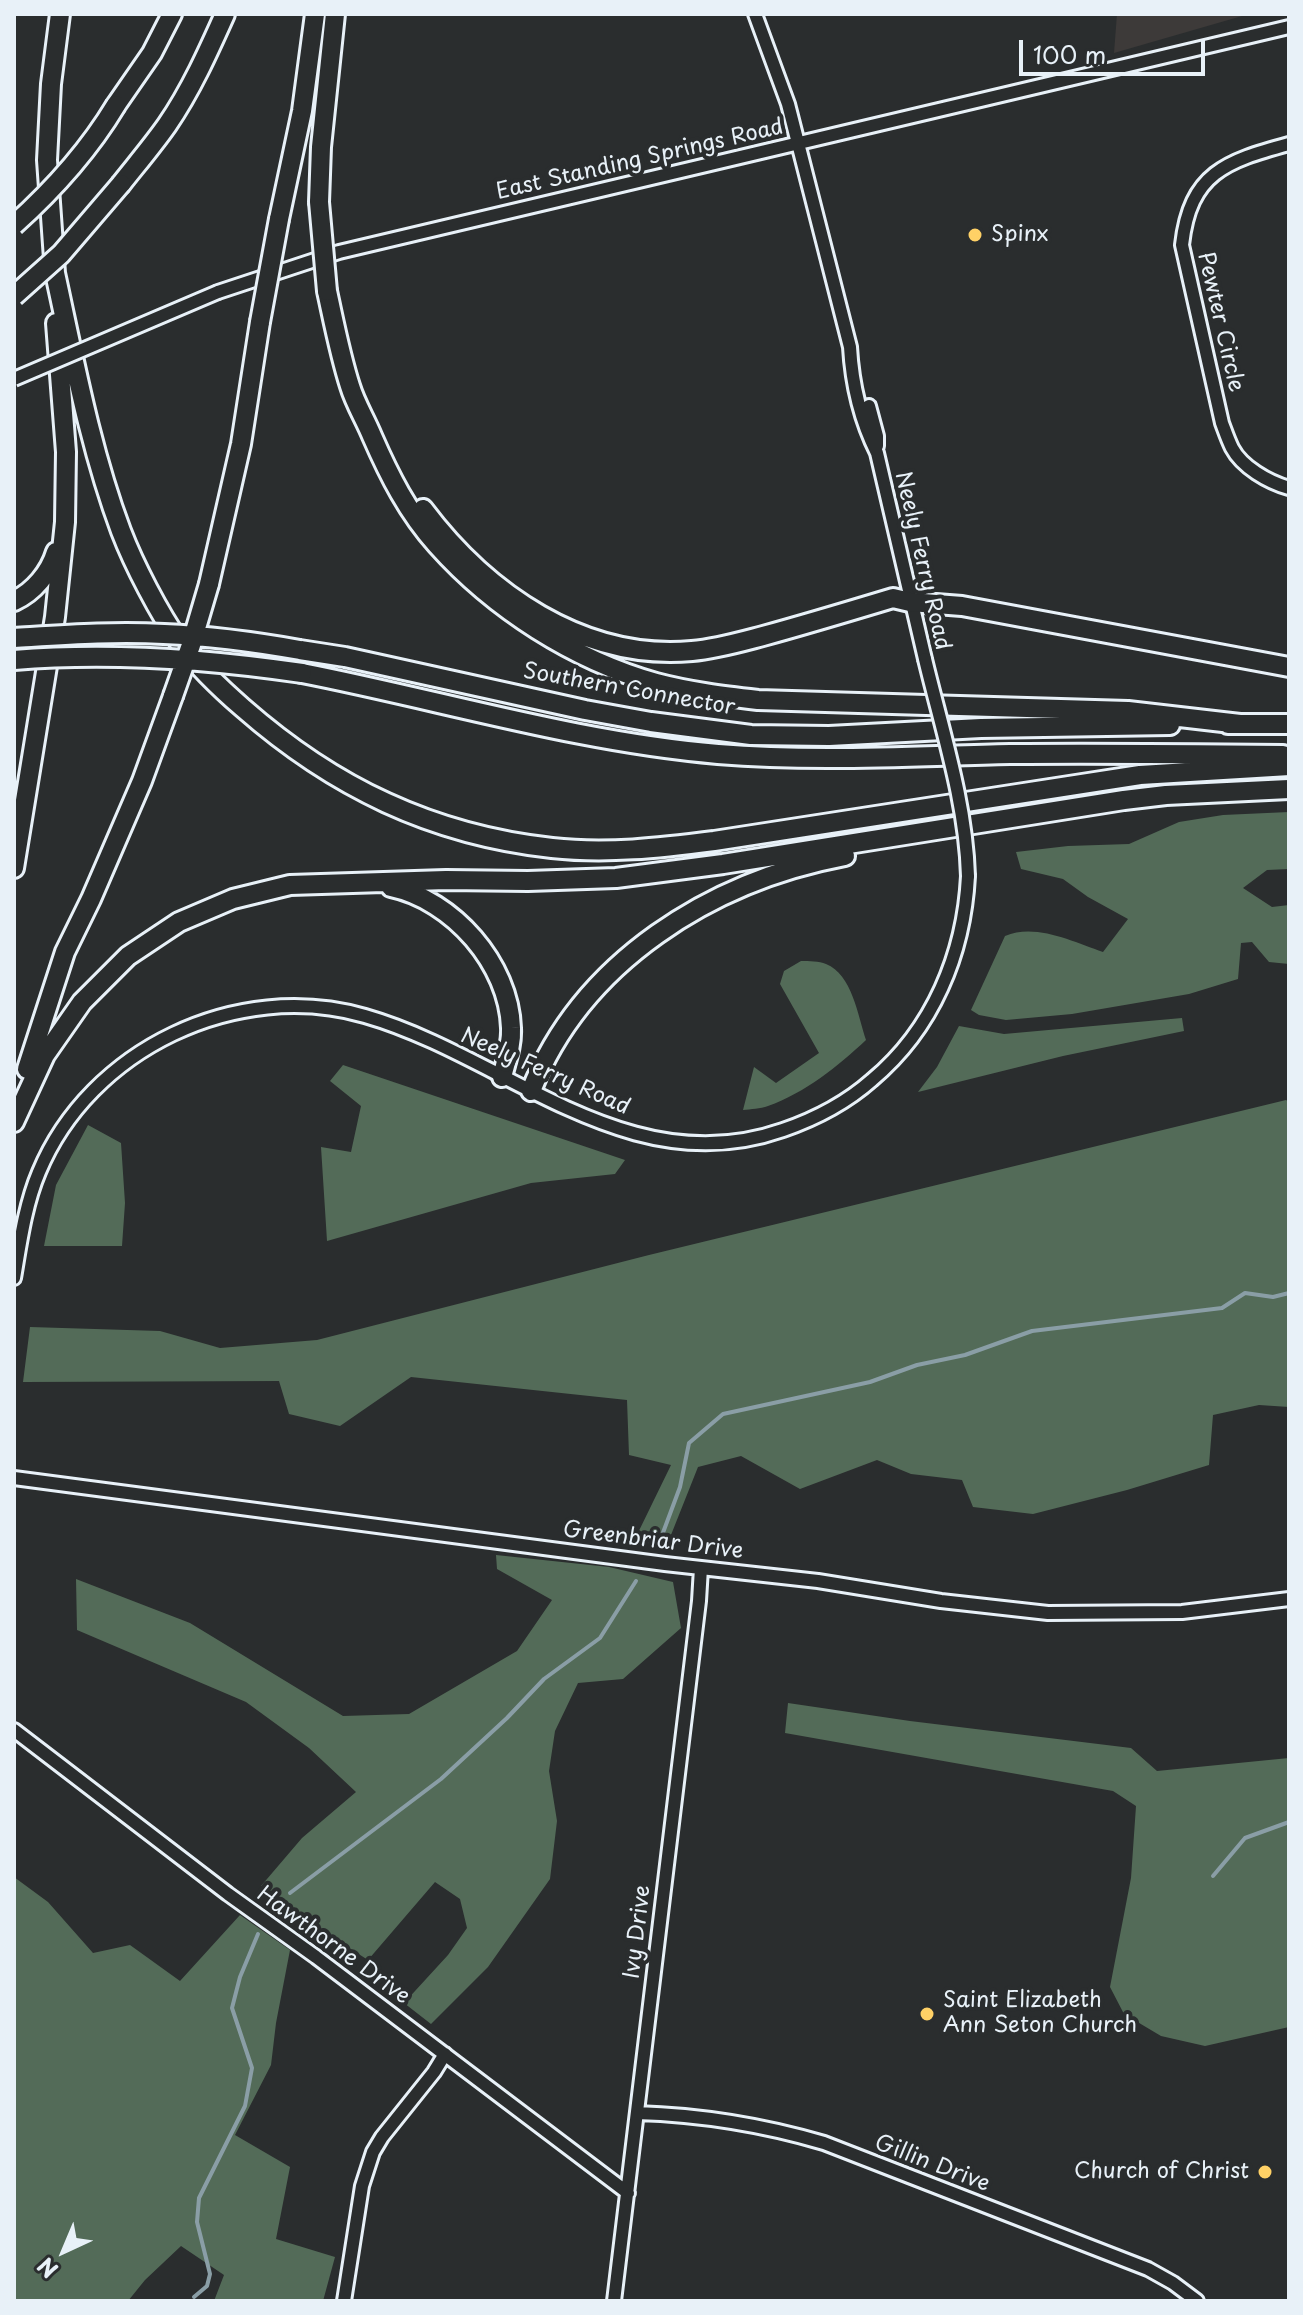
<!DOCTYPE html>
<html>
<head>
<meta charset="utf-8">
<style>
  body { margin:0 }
  #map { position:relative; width:1303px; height:2315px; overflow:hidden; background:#2a2d2e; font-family:"Playpen Sans",sans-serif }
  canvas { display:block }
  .frame { position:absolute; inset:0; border:16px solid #e8f1f8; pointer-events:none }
  .north { position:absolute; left:24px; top:2211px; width:80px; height:80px; -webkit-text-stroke:6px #2a2d2e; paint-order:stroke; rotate:224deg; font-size:22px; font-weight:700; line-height:32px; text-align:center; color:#e8f1f8 }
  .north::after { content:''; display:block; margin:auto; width:28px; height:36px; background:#e8f1f8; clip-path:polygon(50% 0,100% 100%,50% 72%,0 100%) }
  .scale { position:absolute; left:1019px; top:40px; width:186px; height:36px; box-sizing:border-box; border:4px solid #e8f1f8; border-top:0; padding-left:10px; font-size:24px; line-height:28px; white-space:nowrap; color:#e8f1f8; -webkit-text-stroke:6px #2a2d2e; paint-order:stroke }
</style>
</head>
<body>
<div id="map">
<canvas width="1303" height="2315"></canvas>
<div class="frame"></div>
<div class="north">N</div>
<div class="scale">100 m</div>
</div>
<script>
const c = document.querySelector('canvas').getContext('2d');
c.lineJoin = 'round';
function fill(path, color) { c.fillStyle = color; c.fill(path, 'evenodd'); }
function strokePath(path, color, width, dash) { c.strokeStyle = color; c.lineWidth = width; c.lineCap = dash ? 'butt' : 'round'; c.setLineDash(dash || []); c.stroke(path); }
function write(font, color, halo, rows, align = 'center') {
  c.font = font + ' "Playpen Sans",sans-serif'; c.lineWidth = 8; c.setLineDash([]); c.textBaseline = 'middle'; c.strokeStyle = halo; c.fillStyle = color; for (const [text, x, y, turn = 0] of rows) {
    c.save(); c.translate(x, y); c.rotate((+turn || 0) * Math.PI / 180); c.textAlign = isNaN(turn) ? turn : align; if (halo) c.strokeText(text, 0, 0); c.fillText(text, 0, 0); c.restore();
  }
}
const built = new Path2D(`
  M1117,14H1249L1114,53Z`);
const green = new Path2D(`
  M1289,812V869L1267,870L1243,888L1272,907L1289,905V964L1269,962L1252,942L1241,943L1238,979L1189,994L1072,1014L1006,1020L979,1015L971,1010L1005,936C1036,923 1073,942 1103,952L1128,919L1088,897L1063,879L1021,869L1016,852L1068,846L1129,844L1179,822L1223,815Z
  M801,961C809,961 819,961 826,964C852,974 858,1016 866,1040C838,1066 805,1093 768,1106C760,1109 751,1109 743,1110L754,1067L776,1083L819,1053L780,984L784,971Z
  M1182,1018L1184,1031L1063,1056L918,1092L937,1067L959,1026L1004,1034Z
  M343,1065L625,1160L615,1174L531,1183L327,1241L321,1147L351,1152L361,1106L330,1081Z
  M1286,1100L1289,1102V1407L1259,1405L1213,1415L1209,1465L1127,1490L1033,1514L973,1507L962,1480L911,1474L877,1460L800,1489L741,1456L698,1467L667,1545L633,1543L671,1465L629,1455L627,1400L411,1377L340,1426L289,1414L279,1381L23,1382L30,1327L160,1331L220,1348L317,1340L649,1255Z
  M88,1125L121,1143L125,1203L122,1246H44L56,1185Z
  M496,1555L609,1567L673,1582L681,1628L623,1679L578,1683L555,1731L549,1771L557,1821L550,1879L488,1967L431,2024L404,2003L448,1955L467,1928L460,1899L435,1882L368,1960L307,1921L261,1886L302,1838L356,1792L309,1748L246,1702L77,1630L76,1579L190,1623L343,1716L409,1714L517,1651L552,1600L497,1569Z
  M788,1703L910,1721L1131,1748L1157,1771L1289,1758V2027L1205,2046L1161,2036L1124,2014L1110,1987L1131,1878L1136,1806L1113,1791L785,1733Z
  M14,1877L48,1902L93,1953L130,1945L180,1981L240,1915L290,1950L276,2023L271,2065L235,2135L290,2167L276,2239L335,2257L323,2301H214L224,2275L181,2246L145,2280L128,2301H14Z`);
const stream = new Path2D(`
  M661,1538L680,1487L689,1443L723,1414L870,1382L917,1365L965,1355L1032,1331L1222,1308L1245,1293L1273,1297L1289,1293
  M1213,1876L1245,1838L1289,1822
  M290,1893L441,1779L507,1718L544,1679L600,1638L636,1581
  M194,2297L207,2286L210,2274L197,2222L199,2198L245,2106L252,2068L232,2008L240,1977L258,1934`);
const minor = new Path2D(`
  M755,14L788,104L850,347C852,383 861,421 877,453L925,659
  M1289,144C1226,161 1190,173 1182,245L1222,423C1225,431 1228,440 1232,448C1242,467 1268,482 1289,488
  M218,292L339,252L1289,27
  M869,406L877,436V446
  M14,1278C20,1243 25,1205 39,1172C90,1049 237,979 365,1016C505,1056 627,1185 783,1130C815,1119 846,1103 872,1080C933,1029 964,954 968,876
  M14,1478L665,1564L818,1581L941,1601L1048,1613L1182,1612L1289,1599
  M14,1730L228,1894L316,1957L628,2193
  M637,2113C700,2115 763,2125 824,2143L1148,2269L1173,2283L1197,2301
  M344,2301L362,2186L373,2152L382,2137L434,2072L445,2054
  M614,2301L699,1601L701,1568`);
const highway = new Path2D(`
  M116,105L152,53L172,14
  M121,184C136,165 153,145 167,125C191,90 208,52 225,14
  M319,202L321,147L335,14
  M279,219L302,111L315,14
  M55,273C74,360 90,448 121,531C134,565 159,613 180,643C198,667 221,689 243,708C333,787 432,835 552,848C606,854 660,848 714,841L1140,775L1289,766
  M55,273L47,160L51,84L60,14
  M327,291C334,323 340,355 350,386C355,403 365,419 372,436C389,475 408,513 437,545C494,609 574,660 656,683C690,692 724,696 758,700L1128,711L1240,724
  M423,509C486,593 583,661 692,651C716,649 740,642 763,636C807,624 850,611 893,598L910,602L962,606L1289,667
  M209,584L241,444L260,322
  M14,601C34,592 50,572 56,552
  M300,650L345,657L585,710L651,722L751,735L829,736L981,728L1170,725
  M302,673C440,700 577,742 718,754C815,762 913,756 1010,754C1101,753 1192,754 1283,755
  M1228,724H1289
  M14,868L55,617L65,522L66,452L56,323
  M391,887C453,900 509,964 511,1028C512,1045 506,1061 502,1077
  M27,1069L65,952L91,899L142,781L173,696
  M531,1091C582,961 712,881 845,856
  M14,1122L45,1055L82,1002L128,956L179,922L233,899L290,885L446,880L528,881L616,878L723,864L1124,800L1166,795L1289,789`);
const minorBridge = new Path2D(`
  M14,379L218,292
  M925,659C942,730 966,803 968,876`);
const highwayBridge = new Path2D(`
  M319,202L327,291
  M14,225C53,190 89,150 116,105
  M14,296L61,254L121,184
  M260,322L279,219
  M14,638C63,635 114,631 164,634C210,636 255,642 300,650
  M14,660C110,652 207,659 302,673
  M173,696L191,645L209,584`);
const markers = [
  [975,235,8,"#ffd166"],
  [927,2014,8,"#ffd166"],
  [1265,2172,8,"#ffd166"]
];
const streetNames = [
  ["East Standing Springs Road",640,160,-13],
  ["Pewter Circle",1220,322,77],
  ["Neely Ferry Road",922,561,77],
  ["Southern Connector",629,690,10],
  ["Neely Ferry Road",545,1072,24],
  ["Greenbriar Drive",653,1541,7],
  ["Ivy Drive",638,1932,-83],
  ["Hawthorne Drive",333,1946,36],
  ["Gillin Drive",932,2164,21]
];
const poiNames = [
  ["Spinx",991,235],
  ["Saint Elizabeth",943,2001],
  ["Ann Seton Church",943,2026],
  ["Church of Christ",1249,2172,"right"]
];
fill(built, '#3d3a39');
fill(green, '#536b58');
strokePath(stream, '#8a9ea6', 4);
strokePath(minor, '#e8f1f8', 18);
strokePath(highway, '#e8f1f8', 24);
strokePath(minor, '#2a2d2e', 12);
strokePath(highway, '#2a2d2e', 18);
strokePath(minorBridge, '#e8f1f8', 18, []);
strokePath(highwayBridge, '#e8f1f8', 24, []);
strokePath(minorBridge, '#2a2d2e', 12);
strokePath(highwayBridge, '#2a2d2e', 18);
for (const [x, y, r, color] of markers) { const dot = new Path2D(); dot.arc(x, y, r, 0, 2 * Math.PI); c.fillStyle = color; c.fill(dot); strokePath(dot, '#2a2d2e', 3); }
write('22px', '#e8f1f8', '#2a2d2e', streetNames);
write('22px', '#e8f1f8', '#2a2d2e', poiNames, 'left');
</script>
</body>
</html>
